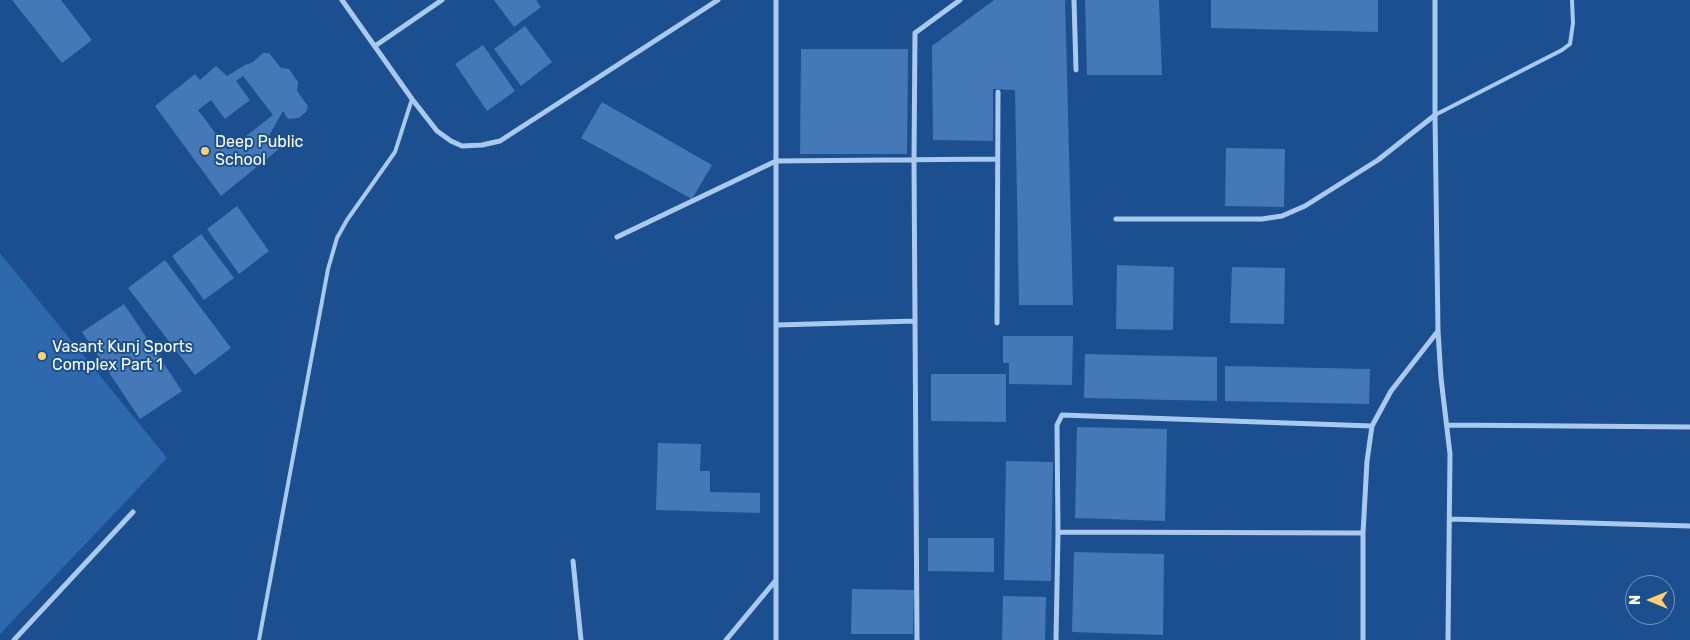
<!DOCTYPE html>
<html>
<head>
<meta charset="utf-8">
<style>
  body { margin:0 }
  #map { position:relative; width:1690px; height:640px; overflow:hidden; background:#1b4f8f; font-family:Rubik,sans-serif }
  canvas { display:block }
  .north { position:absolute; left:1625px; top:575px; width:50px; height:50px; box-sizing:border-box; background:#1b4f8f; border:1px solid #7695bc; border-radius:50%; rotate:270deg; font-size:14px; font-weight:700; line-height:20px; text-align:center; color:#fff }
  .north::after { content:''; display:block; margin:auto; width:18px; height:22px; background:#ffd166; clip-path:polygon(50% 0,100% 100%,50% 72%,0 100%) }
</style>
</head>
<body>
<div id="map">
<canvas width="1690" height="640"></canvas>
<div class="north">N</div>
</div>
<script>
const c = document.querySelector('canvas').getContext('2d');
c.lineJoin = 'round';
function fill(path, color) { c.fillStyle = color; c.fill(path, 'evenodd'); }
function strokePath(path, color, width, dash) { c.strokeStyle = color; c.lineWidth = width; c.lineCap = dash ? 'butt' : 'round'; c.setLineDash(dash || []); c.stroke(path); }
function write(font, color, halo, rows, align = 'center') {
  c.font = font + ' Rubik,sans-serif'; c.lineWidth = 4; c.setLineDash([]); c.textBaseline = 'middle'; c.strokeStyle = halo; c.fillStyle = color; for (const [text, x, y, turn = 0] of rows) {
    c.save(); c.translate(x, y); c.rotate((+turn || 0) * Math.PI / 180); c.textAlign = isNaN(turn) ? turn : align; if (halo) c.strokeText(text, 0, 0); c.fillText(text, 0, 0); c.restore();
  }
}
const green = new Path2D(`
  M0,253L167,458L0,634Z`);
const building = new Path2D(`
  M12,0H61L92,40L62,63Z
  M494,0H536L541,7L514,27Z
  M994,0H1065L1073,305H1019L1015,90L993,89V141L933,140L932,46Z
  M1085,0H1159L1162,75H1087Z
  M1211,0H1378V32L1211,28Z
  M525,26L552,62L521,86L494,49Z
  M483,45L515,91L487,111L455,64Z
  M801,49H908L907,154H800Z
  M263,53H269L281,68L289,69L298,82L297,91L308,106L306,112L299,118L288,119L283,111L269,136L279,149L221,196L155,106L195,74L200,80L216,66L227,76L245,65L253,62ZM243,76L273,115L228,150L198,110L211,100L225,119L250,100L236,81Z
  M602,102L712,165L692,199L581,138Z
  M1226,148L1285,149L1284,207L1225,206Z
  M237,206L269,251L239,274L207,229Z
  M201,234L234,278L204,300L172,256Z
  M165,260L231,348L195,375L128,288Z
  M1117,265L1174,267L1173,330L1116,329Z
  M1232,267L1285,268L1284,324L1230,323Z
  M124,304L182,391L140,419L82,332Z
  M1003,336H1073L1072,385L1009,384V363H1003Z
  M1085,354L1217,357V401L1084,398Z
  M1225,366L1370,369L1369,404L1225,401Z
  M931,374H1006V422L931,421Z
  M1077,427L1167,429L1165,521L1075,518Z
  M658,443L701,444L700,471H710V492L760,493V513L656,510Z
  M1006,461L1053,462L1051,581L1004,580Z
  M928,538H994V572L928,571Z
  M1074,552L1164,554L1163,635L1072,632Z
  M852,589L914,590L913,634H851Z
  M1003,596L1046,597L1045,640H1002Z`);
const service = new Path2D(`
  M1435,115L1562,50L1570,44L1573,23L1572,0
  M259,640L328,269L337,238L347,220L395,152L412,99`);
const minor = new Path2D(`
  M342,0L412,99L437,131L451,141L462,146L482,145L500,141L718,0
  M1074,0L1076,70
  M1435,0V115L1438,331L1441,378L1450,454L1448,640
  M375,46L442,0
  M1116,219H1262L1282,216L1305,206L1378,160L1435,115
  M617,237L776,161L997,159
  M997,323L998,92
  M777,325L915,321
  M1447,425L1690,427
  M1451,519L1690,526
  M1058,532L1363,533
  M573,561L581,640
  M14,640L133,512
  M726,640L776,580
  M776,640V0
  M917,640L914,160L915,33L960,0
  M1056,640L1058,532L1057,425L1062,415L1372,426
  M1363,640V533L1367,461L1372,426L1391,391L1438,331`);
const markers = [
  [205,151,5,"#ffd166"],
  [42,356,5,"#ffd166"]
];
const poiNames = [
  ["Deep Public",215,142],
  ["School",215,160],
  ["Vasant Kunj Sports",52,347],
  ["Complex Part 1",52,365]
];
fill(green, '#2e69ad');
fill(building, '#4478b7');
strokePath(service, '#a9c9ee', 4);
strokePath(minor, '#a9c9ee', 5);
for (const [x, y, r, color] of markers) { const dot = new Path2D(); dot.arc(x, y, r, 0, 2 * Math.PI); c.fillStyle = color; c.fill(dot); strokePath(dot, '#1b4f8f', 2); }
write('16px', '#fff', '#1b4f8f', poiNames, 'left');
</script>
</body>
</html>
